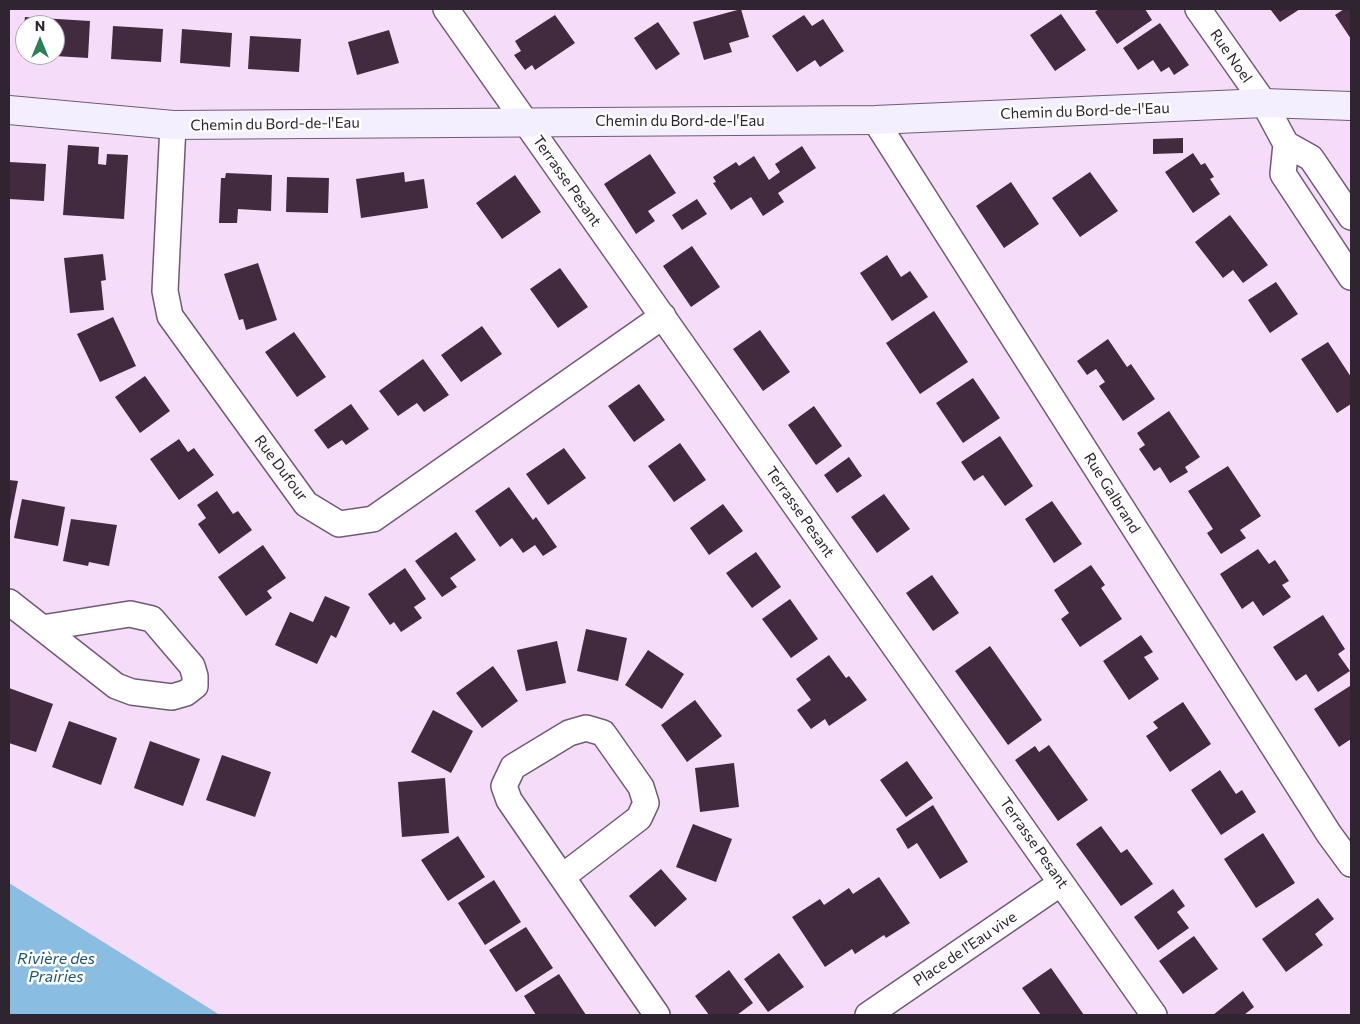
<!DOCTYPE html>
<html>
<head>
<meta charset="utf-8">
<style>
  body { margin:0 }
  #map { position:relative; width:1360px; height:1024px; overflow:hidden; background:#f5ddfa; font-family:Commissioner,sans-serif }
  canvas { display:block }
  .frame { position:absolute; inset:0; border:10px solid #2e2530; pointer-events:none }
  .north { position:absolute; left:15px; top:15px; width:50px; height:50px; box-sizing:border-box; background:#fff; border:1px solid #aba8ac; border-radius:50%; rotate:0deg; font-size:14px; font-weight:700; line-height:20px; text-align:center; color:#2e2530 }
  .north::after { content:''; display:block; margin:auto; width:18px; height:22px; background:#2d8052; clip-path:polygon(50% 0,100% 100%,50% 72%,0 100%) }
</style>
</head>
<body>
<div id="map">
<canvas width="1360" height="1024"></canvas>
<div class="frame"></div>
<div class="north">N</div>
</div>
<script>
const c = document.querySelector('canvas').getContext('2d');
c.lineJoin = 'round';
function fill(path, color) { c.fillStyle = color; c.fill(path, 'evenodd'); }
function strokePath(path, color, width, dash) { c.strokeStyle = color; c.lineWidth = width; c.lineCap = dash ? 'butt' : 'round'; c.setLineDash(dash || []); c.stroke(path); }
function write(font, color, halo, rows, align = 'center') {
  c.font = font + ' Commissioner,sans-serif'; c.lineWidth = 5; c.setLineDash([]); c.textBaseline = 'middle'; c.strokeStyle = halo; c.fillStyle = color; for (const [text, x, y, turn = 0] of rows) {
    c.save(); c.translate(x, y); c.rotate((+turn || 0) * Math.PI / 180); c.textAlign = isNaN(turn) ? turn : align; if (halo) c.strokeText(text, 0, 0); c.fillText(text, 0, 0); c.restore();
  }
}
const water = new Path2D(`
  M9,883L220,1015H9Z`);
const building = new Path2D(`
  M741,9L749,37L729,43L732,52L704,60L693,22Z
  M1099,9H1145L1152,20L1117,44L1095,12Z
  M1270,9H1300L1280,22Z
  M1344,9H1351V39L1335,15Z
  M1061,14L1086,50L1055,71L1030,35Z
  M555,15L575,43L535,70L532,65L525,70L514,55L521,51L515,41Z
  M804,15L812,26L823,19L844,51L820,67L815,60L797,72L772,36Z
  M25,17L90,21L88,58L55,56V25H24Z
  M658,22L680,54L656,70L634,38Z
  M1160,23L1189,65L1174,75L1169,67L1161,72L1153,60L1138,70L1123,48Z
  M113,26L163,29L161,62L111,59Z
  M182,29L232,33L230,67L180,63Z
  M389,30L399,63L357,75L348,42Z
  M250,36L301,39L299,72L248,69Z
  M1183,138V153L1153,154V139Z
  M68,145L99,147L98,164L106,165L107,154L128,155L124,219L63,215Z
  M802,146L816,168L778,193L784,202L763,216L751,197L731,210L713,183L716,182L713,177L736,162L739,166L754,156L769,180L780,172L775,164Z
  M1193,153L1201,165L1205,163L1214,177L1210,179L1220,194L1193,213L1165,172Z
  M650,154L676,193L648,211L655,221L636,234L604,184Z
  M9,162L46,164L44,201L9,199Z
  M404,172L405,182L424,179L428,208L361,218L356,179Z
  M1090,172L1118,211L1080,237L1052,198Z
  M226,173L272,175L271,211L238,209L237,223H219L221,178H225Z
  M515,175L541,212L502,239L476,203Z
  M287,177L329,178L328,213L286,212Z
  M1011,182L1039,224L1004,248L976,206Z
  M697,199L707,214L682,230L672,215Z
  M1230,215L1268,265L1243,283L1233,270L1223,278L1195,242Z
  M692,246L720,287L691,307L663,266Z
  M103,254L106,280L101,281L104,310L70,313L64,258Z
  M887,255L901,277L910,271L928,297L892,321L860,273Z
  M258,263L277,320L246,330L243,319L239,320L224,274Z
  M560,268L588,307L558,328L530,289Z
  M1276,282L1298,314L1270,333L1248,300Z
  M934,311L968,362L920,394L886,343Z
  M113,317L136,366L100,382L77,334Z
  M482,326L502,354L461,382L441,355Z
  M760,330L790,372L763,391L733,349Z
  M294,332L326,377L297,397L265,352Z
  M1108,339L1127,367L1131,364L1155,399L1123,421L1099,386L1105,382L1096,369L1087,375L1077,361Z
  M1328,342L1351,377V404L1337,413L1301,359Z
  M423,359L449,395L424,412L417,403L398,416L379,391Z
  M145,376L170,411L140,433L115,397Z
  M973,378L1000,418L963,443L936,403Z
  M639,384L665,420L634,442L608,406Z
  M351,404L369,429L346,445L342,440L328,449L314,430Z
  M814,406L842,446L816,465L788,425Z
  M1169,411L1200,457L1185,467L1188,472L1170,483L1160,467L1154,471L1139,449L1145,445L1137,433Z
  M1000,436L1033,486L1005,506L983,475L974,481L961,462Z
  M179,439L188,452L194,448L214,475L179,500L150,459Z
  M680,443L706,480L674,502L648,466Z
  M564,448L586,478L548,505L526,474Z
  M849,457L862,476L837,493L824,475Z
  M1228,466L1261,516L1240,530L1246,538L1221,554L1207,533L1213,529L1188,491Z
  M9,480L18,481L10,521H9Z
  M509,487L533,520L536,517L557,547L543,556L535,545L523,553L512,538L500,547L475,511Z
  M217,491L233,514L238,511L252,530L219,554L198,524L206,518L197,505Z
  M884,494L910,529L877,553L851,517Z
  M22,499L65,507L58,546L14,538Z
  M1052,501L1082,544L1054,563L1025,519Z
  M723,504L743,531L709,555L690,528Z
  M71,519L117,525L109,566L89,562L88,566L63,561Z
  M456,532L476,560L450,578L457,587L442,597L415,561Z
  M263,545L286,578L267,591L272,598L246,616L218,577Z
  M1258,549L1269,564L1275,560L1289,581L1282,585L1291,597L1263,616L1253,601L1242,609L1220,574Z
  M756,552L781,587L752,608L726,573Z
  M1091,565L1105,585L1101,588L1122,619L1080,647L1061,619L1069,613L1054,590Z
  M405,568L426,599L414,607L422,618L401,632L394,622L390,625L368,594Z
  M932,575L959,613L933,631L906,593Z
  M325,596L350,607L336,638L331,635L317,664L275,645L290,612L313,622Z
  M790,599L818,639L791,658L762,619Z
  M1323,615L1345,649L1338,654L1350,671L1318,692L1306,674L1296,681L1273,647Z
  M586,629L627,638L618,681L577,671Z
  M1141,635L1153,652L1144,657L1159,679L1129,700L1103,661Z
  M557,641L566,683L526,691L517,650Z
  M990,646L1042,720L1008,745L955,671Z
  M648,650L684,674L662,709L625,685Z
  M829,655L846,678L849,676L867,700L829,726L825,719L811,729L797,710L811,700L796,679Z
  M493,666L518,701L482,728L456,693Z
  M1350,686L1351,739L1339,747L1314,709Z
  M9,688L53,704L36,752L9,743Z
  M695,700L722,736L687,762L661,725Z
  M1183,702L1211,744L1170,772L1146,736L1158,728L1153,722Z
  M433,710L473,731L451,773L411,752Z
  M69,721L117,738L101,785L52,767Z
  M150,741L200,759L183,806L134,788Z
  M1049,745L1088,800L1058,821L1015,760L1035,746L1039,752Z
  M222,755L271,772L255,817L206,800Z
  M907,761L933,798L906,817L880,780Z
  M734,763L739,807L700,812L695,768Z
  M1220,770L1236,794L1242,790L1256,812L1221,835L1191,790Z
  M445,778L449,833L402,837L398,782Z
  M933,805L968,862L940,879L917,843L908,849L896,829Z
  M693,824L732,839L716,882L676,867Z
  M1101,826L1121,853L1127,849L1153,884L1121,906L1076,844Z
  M1263,833L1295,883L1256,908L1224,859Z
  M458,836L485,877L448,901L421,860Z
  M661,869L687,899L655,927L629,896Z
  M879,877L910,923L886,938L884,935L855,954L852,949L825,967L792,917L820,899L824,905L849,888L853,894Z
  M494,880L521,922L485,945L458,903Z
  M1173,889L1185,906L1177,912L1189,928L1158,950L1134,917Z
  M1318,898L1334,919L1315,934L1323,945L1286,972L1262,939Z
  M526,927L553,968L516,992L489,950Z
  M1194,936L1218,969L1183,994L1159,961Z
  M779,953L804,987L768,1012L744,979Z
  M1051,968L1084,1015H1041L1022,988Z
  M729,970L753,1003L737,1015H709L695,996Z
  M559,974L586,1015H536L524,996Z
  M1243,991L1254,1007L1244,1015H1213Z`);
const street = new Path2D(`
  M446,9L1154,1015
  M1198,9L1264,103L1286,144L1311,158L1351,217
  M875,120L1329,834L1351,864
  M173,125L165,291L170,316L306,504L339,524L373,519L663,316
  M1286,144L1283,174L1351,277
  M9,602L116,686L132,692L172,697L186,693L195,686V676L192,666L152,619L130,614L42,628
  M562,877L639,818L646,803L641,787L603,733L586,728L569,733L513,767L504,786L509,800L657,1015
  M868,1015L1061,883`);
const secondary = new Path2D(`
  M9,110L173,125L875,120L1264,103L1351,106`);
const streetNames = [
  ["Rue Noel",1231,56,55],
  ["Chemin du Bord-de-l'Eau",1085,111,-2],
  ["Chemin du Bord-de-l'Eau",680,121],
  ["Chemin du Bord-de-l'Eau",275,124,-1],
  ["Terrasse Pesant",567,181,55],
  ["Rue Dufour",281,468,53],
  ["Rue Galbrand",1112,493,58],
  ["Terrasse Pesant",800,512,55],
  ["Terrasse Pesant",1034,843,55],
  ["Place de l'Eau vive",965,949,-34]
];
const waterNames = [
  ["Rivière des",56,959],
  ["Prairies",56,977]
];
fill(water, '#89bde2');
fill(building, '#432b3f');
strokePath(street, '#6f5b74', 28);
strokePath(secondary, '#6f5b74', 30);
strokePath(street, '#fff', 25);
strokePath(secondary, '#f4efff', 28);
write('15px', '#2e2530', '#fff', streetNames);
write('italic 16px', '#1b577b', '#fff', waterNames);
</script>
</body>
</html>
